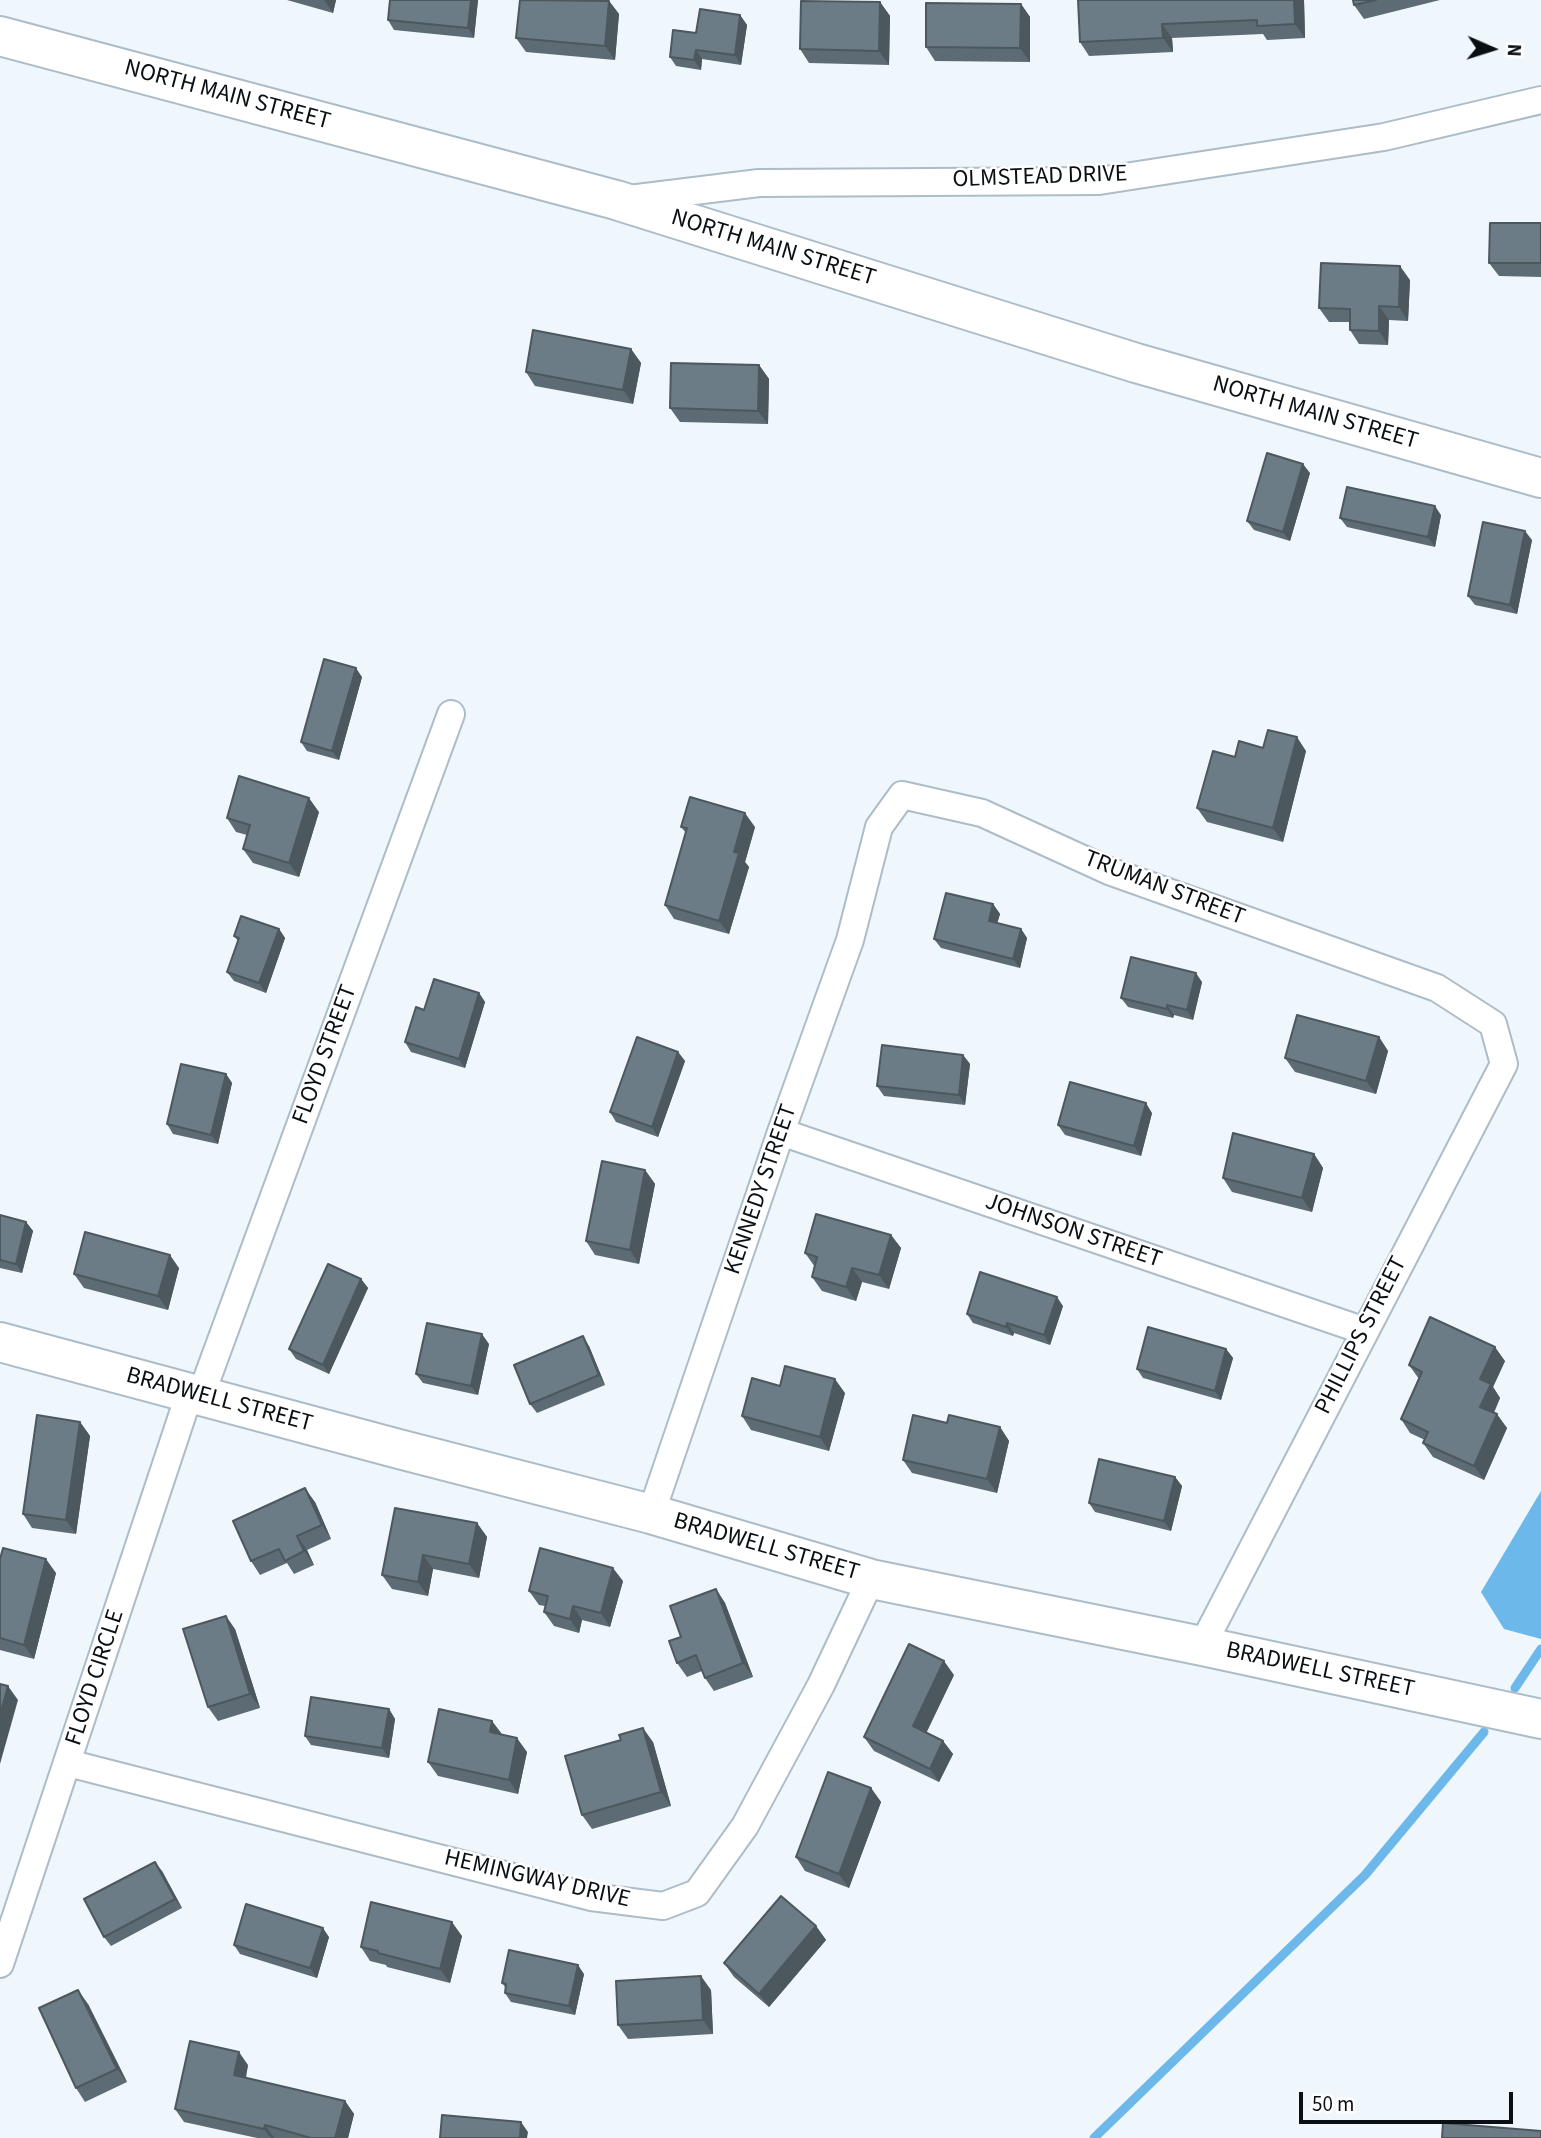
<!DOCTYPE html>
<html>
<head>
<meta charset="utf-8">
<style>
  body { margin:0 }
  #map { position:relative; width:1541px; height:2138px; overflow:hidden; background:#f0f7fc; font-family:"Source Sans 3",sans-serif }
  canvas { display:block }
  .north { position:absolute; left:1457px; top:14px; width:70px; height:70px; -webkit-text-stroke:5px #fff; paint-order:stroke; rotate:93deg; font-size:19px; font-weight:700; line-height:28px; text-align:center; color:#090f13 }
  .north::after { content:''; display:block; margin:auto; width:24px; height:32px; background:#090f13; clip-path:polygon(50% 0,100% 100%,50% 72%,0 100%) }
  .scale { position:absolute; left:1299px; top:2092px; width:214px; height:32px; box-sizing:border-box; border:4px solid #090f13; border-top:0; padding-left:9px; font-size:21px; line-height:24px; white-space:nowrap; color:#090f13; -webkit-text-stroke:5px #fff; paint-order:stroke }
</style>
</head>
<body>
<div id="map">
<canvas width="1541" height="2138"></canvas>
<div class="north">N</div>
<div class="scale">50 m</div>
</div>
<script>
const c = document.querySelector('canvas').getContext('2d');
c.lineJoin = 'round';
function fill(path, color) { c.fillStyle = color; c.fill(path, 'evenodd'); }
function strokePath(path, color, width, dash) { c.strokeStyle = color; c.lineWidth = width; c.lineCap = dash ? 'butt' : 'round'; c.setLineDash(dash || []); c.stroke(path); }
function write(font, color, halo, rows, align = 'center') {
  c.font = font + ' "Source Sans 3",sans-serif'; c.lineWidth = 5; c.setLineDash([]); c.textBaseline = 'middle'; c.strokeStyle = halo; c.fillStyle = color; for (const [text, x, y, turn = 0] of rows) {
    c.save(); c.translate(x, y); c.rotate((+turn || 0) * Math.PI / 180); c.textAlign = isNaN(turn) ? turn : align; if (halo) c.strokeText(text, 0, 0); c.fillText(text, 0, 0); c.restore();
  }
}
const water = new Path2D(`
  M1541,1491V1639L1504,1629L1481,1592Z`);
const stream = new Path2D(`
  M1515,1688L1541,1649
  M1094,2138L1365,1875L1484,1732`);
const street = new Path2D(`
  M629,199L759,183L1099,181L1384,137L1541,100
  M781,1132L1365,1331
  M201,1395L451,714
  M651,1514L781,1132L850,940L879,827L902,795L982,813L1109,871L1437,988L1493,1024L1504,1064L1202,1646
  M68,1763L591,1897L663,1906L697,1893L745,1826L821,1685L871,1579
  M0,1964L190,1392`);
const secondary = new Path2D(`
  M0,36L616,200L1136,363L1541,478
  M0,1342L395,1448L651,1514L871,1579L1202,1646L1541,1719`);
const wall = new Path2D(`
  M287,0H336L333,13Z
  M390,0H478L474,38L394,30L388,20Z
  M1078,0H1304L1305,38L1267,40L1263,34L1172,38L1173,52L1089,56L1080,42Z
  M1353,0H1440L1364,19L1354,5Z
  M609,1L619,14L615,60L526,52L516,38Z
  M880,2L890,16L889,65L809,63L800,49Z
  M1021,4L1030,17V62L935,61L926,47Z
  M740,15L747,25L741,65L702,59L701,70L676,66L670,57L696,33Z
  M1541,223V277L1499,276L1489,263Z
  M1410,280L1408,321L1389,320L1388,345L1359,344L1350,330V322H1329L1319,308Z
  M631,349L641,363L633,404L535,386L526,372Z
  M759,365L769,379L768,424L680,422L670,408Z
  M1310,473L1290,541L1254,530L1247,521Z
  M1441,515L1435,547L1347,527L1340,518Z
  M1532,540L1517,614L1475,605L1468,596Z
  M362,677L339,760L307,751L301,742Z
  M1263,748L1306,751L1283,842L1207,822L1197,808L1235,757Z
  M319,812L299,877L253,863L243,849L247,835L236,832L227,818Z
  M681,827H755L745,862L749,867L729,934L674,919L665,905L686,833Z
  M993,904L1000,914L997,923L1021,929L1027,938L1020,968L941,948L934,939Z
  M279,929L285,938L266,993L234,981L227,972L238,941L234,936Z
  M1202,982L1193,1020L1174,1015L1173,1018L1128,1007L1121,998Z
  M479,993L485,1002L465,1068L411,1052L405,1042L424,1010Z
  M1379,1037L1388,1051L1376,1094L1295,1072L1285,1058Z
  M678,1052L685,1061L658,1137L616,1122L610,1112Z
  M963,1055L970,1064L965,1105L884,1096L877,1086Z
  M226,1074L232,1083L218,1144L173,1134L167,1124Z
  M1152,1113L1141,1156L1065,1135L1058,1125Z
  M1314,1154L1323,1168L1312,1212L1232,1192L1223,1178Z
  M645,1170L655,1184L639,1264L595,1255L586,1241Z
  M0,1215L26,1222L33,1231L22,1273L0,1268Z
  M891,1235L901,1248L889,1289L862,1282L856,1301L822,1291L812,1277L815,1267L805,1253Z
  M179,1268L168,1310L84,1288L74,1274Z
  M361,1279L368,1288L329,1374L296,1359L289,1349Z
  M1063,1306L1050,1345L1014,1333L1013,1336L973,1323L967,1314Z
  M489,1344L478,1395L423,1383L416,1374Z
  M589,1346L605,1385L537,1413L530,1404Z
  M1226,1349L1233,1358L1221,1400L1143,1378L1137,1369Z
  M1505,1361L1493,1387L1500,1398L1494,1413L1507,1428L1484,1480L1433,1457L1423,1443L1425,1440L1410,1433L1401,1419L1419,1379L1409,1365Z
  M780,1386L845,1393L829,1451L751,1430L742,1416Z
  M80,1422L90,1436L76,1534L32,1528L23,1514Z
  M947,1423L1000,1427L1009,1441L997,1493L912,1473L903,1460Z
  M1175,1477L1182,1486L1171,1531L1095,1512L1089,1503Z
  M315,1502L331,1539L307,1550L314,1565L294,1574L287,1563L260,1575L251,1561Z
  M477,1523L487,1537L479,1578L433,1569L428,1596L392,1589L382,1575Z
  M0,1559L56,1573L34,1659L0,1650Z
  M623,1581L610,1627L582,1620L579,1633L554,1626L544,1612L545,1606L539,1605L529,1591Z
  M716,1589L725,1603L753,1677L714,1691L705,1678L702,1671L687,1677L677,1663L681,1637Z
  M235,1629L260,1708L218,1721L208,1707Z
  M954,1675L926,1732L943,1741L953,1754L939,1782L874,1751L864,1737Z
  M389,1709L395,1719L389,1758L311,1745L305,1736Z
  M502,1735L527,1752L518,1794L438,1776L428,1762Z
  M653,1742L671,1806L592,1829L582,1815Z
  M871,1788L881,1802L849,1888L805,1871L796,1857Z
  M162,1871L182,1908L111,1946L104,1937Z
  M816,1926L826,1940L769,2007L734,1977L724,1963Z
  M462,1936L450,1983L387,1967L386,1965L370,1961L361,1947Z
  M329,1937L317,1978L240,1954L234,1945Z
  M584,1974L575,2015L511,2002L505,1993L506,1988L502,1983Z
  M711,1990L713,2034L628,2039L618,2025Z
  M88,2004L127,2082L85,2102L76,2088Z
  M248,2065L246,2078L345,2101L354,2114L348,2138H257L184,2122L175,2109Z`);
const shadedWall = new Path2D(`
  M324,0H336L333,13Z
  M471,0H478L474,38L468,28Z
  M1294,0H1304L1305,38L1295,24Z
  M609,1L619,14L615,60L605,46Z
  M880,2L890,16L889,65L879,51Z
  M1021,4L1030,17V62L1020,48Z
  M740,15L747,25L741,65L735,55Z
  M1162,24L1172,38L1173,52L1163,38Z
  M696,50L702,59L701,70L694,60Z
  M1400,266L1410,280L1408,321L1399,307Z
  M1379,306L1389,320L1388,345L1379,331Z
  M631,349L641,363L633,404L623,390Z
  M759,365L769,379L768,424L758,411Z
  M1303,464L1310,473L1290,541L1283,532Z
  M1435,506L1441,515L1435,547L1428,537Z
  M1525,531L1532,540L1517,614L1510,605Z
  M356,668L362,677L339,760L332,751Z
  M1297,737L1306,751L1283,842L1273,828Z
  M309,798L319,812L299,877L289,863Z
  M745,813L755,827L745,862L749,867L729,934L719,921L734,852Z
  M993,904L1000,914L995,931L989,921Z
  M279,929L285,938L266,993L259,983Z
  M1021,929L1027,938L1020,968L1013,959Z
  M1196,973L1202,982L1193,1020L1187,1010Z
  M479,993L485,1002L465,1068L459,1059Z
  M1167,1005L1174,1015L1173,1018L1167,1009Z
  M1379,1037L1388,1051L1376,1094L1366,1081Z
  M678,1052L685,1061L658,1137L652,1127Z
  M963,1055L970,1064L965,1105L959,1095Z
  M226,1074L232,1083L218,1144L211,1135Z
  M1146,1103L1152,1113L1141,1156L1134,1146Z
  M1314,1154L1323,1168L1312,1212L1302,1198Z
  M645,1170L655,1184L639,1264L630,1250Z
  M26,1222L33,1231L22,1273L16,1264Z
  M891,1235L901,1248L889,1289L879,1275Z
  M170,1255L179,1268L168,1310L158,1296Z
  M852,1268L862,1282L856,1301L846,1287Z
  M361,1279L368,1288L329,1374L323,1365Z
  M1057,1297L1063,1306L1050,1345L1044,1335Z
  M1007,1323L1014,1333L1013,1336L1006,1327Z
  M482,1334L489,1344L478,1395L471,1386Z
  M583,1336L589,1346L605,1385L599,1375Z
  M1495,1347L1505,1361L1493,1387L1500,1398L1490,1420L1480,1407V1379Z
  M1226,1349L1233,1358L1221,1400L1215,1391Z
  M835,1379L845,1393L829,1451L820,1437Z
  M1497,1414L1507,1428L1484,1480L1474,1466Z
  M80,1422L90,1436L76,1534L66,1520Z
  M1000,1427L1009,1441L997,1493L987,1479Z
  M1175,1477L1182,1486L1171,1531L1164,1521Z
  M305,1488L315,1502L331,1539L322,1525Z
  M477,1523L487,1537L479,1578L469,1564Z
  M297,1536L307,1550L314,1565L304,1551Z
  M423,1555L433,1569L428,1596L418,1582Z
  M46,1559L56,1573L34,1659L24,1645Z
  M613,1568L623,1581L610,1627L601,1613Z
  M716,1589L725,1603L753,1677L743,1663Z
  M573,1606L582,1620L579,1633L570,1619Z
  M226,1616L235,1629L260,1708L250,1694Z
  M944,1661L954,1675L923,1740L913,1726Z
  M8,1686L18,1700L0,1764V1715Z
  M389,1709L395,1719L389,1758L382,1748Z
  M492,1721L502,1734L490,1732Z
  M643,1728L653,1742L671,1806L661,1792Z
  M517,1738L527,1752L518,1794L509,1780Z
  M943,1741L953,1754L939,1782L930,1769Z
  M871,1788L881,1802L849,1888L839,1874Z
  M155,1862L162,1871L182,1908L175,1899Z
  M452,1922L462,1936L450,1983L440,1969Z
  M816,1926L826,1940L769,2007L759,1994Z
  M323,1928L329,1937L317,1978L310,1968Z
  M578,1965L584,1974L575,2015L569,2006Z
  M701,1976L711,1990L713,2034L703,2020Z
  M78,1990L88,2004L127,2082L117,2069Z
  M239,2052L248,2065L243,2088L234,2075Z
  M345,2101L354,2114L348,2138H335Z
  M521,2122L528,2132L527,2138H520Z
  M265,2125L274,2138H271L264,2129Z`);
const building = new Path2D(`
  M390,0H471L468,28L388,20Z
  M520,0L609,1L605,46L516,38Z
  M1078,0H1294L1295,24L1257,26V20L1162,24L1163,38L1080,42Z
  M1353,0H1376L1354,5Z
  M801,1L880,2L879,51L800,49Z
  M926,3L1021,4L1020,48L926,47Z
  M700,9L740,15L735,55L696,50L694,60L670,57L673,30L696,33Z
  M1490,223H1541V263H1489Z
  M1321,263L1400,266L1399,307L1379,306V331L1350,330V309L1319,308Z
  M533,330L631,349L623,390L526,372Z
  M671,363L759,365L758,411L670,408Z
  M1267,453L1303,464L1283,532L1247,521Z
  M1347,487L1435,506L1428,537L1340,518Z
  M1483,522L1525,531L1510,605L1468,596Z
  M324,659L356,668L332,751L301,742Z
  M1268,730L1297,737L1273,828L1197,808L1213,751L1235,757L1239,741L1263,748Z
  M239,776L309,798L289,863L243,849L250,825L227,818Z
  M690,797L745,813L734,852L739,853L719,921L665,905L687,828L681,827Z
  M946,893L993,904L989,921L1021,929L1013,959L934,939Z
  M241,916L279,929L259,983L227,972L239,938L234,936Z
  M1131,957L1196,973L1187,1010L1167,1005V1009L1121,998Z
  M434,979L479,993L459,1059L405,1042L416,1007L424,1010Z
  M1297,1015L1379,1037L1366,1081L1285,1058Z
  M637,1037L678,1052L652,1127L610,1112Z
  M882,1045L963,1055L959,1095L877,1086Z
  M181,1064L226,1074L211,1135L167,1124Z
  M1070,1082L1146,1103L1134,1146L1058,1125Z
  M1233,1133L1314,1154L1302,1198L1223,1178Z
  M602,1161L645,1170L630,1250L586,1241Z
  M816,1214L891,1235L879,1275L852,1268L846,1287L812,1277L817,1257L805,1253Z
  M0,1215L26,1222L16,1264L0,1260Z
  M85,1232L170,1255L158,1296L74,1274Z
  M328,1264L361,1279L323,1365L289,1349Z
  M980,1272L1057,1297L1044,1335L1007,1323L1006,1327L967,1314Z
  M1430,1317L1495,1347L1480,1379L1491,1384L1480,1407L1497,1414L1474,1466L1423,1443L1428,1432L1401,1419L1422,1372L1409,1365Z
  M427,1323L482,1334L471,1386L416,1374Z
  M1148,1327L1226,1349L1215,1391L1137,1369Z
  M583,1336L599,1375L530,1404L514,1365Z
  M785,1366L835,1379L820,1437L742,1416L752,1378L780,1386Z
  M37,1415L80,1422L66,1520L23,1514Z
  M913,1415L947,1423L949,1415L1000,1427L987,1479L903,1460Z
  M1099,1459L1175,1477L1164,1521L1089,1503Z
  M305,1488L322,1525L297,1536L304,1551L285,1561L279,1549L251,1561L233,1521Z
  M395,1508L477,1523L469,1564L423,1555L418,1582L382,1575Z
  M3,1548L46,1559L24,1645L0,1638V1559Z
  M540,1548L613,1568L601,1613L573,1606L570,1619L544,1612L548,1596L529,1591Z
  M716,1589L743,1663L705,1678L696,1655L677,1663L669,1641L681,1637L670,1606Z
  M226,1616L250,1694L208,1707L183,1629Z
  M909,1644L944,1661L913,1726L943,1741L930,1769L864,1737Z
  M0,1684L8,1686L0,1715Z
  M311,1697L389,1709L382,1748L305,1736Z
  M439,1709L492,1721L490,1732L517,1738L509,1780L428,1762Z
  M643,1728L661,1792L582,1815L565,1756L621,1740L619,1735Z
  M828,1772L871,1788L839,1874L796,1857Z
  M155,1862L175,1899L104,1937L84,1899Z
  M781,1896L816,1926L759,1994L724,1963Z
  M371,1902L452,1922L440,1969L378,1953V1951L361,1947Z
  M246,1904L323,1928L310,1968L234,1945Z
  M509,1950L578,1965L569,2006L505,1993L506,1984L502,1983Z
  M701,1976L703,2020L618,2025L616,1981Z
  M78,1990L117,2069L76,2088L39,2008Z
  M190,2041L239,2052L234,2075L345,2101L335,2138H311L265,2125L264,2129L175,2109Z
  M442,2115L521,2122L520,2138H440Z
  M1443,2123L1541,2131V2138H1442Z`);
const streetNames = [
  ["NORTH MAIN STREET",227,96,15],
  ["OLMSTEAD DRIVE",1040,178,-2],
  ["NORTH MAIN STREET",773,249,17],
  ["NORTH MAIN STREET",1315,414,16],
  ["TRUMAN STREET",1164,889,21],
  ["FLOYD STREET",326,1055,-70],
  ["KENNEDY STREET",762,1190,-71],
  ["JOHNSON STREET",1073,1232,19],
  ["PHILLIPS STREET",1362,1336,-63],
  ["BRADWELL STREET",219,1401,15],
  ["BRADWELL STREET",766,1548,16],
  ["BRADWELL STREET",1320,1671,12],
  ["FLOYD CIRCLE",96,1678,-72],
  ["HEMINGWAY DRIVE",537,1880,13]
];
fill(water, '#6db8eb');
strokePath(stream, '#6db8eb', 9);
strokePath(street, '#acbdc9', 30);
strokePath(secondary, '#acbdc9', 42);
strokePath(street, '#fff', 26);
strokePath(secondary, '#fff', 38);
fill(wall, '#5d6b74');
fill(shadedWall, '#4c575e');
fill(building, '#6c7c87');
strokePath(building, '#4c575e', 2);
write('24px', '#090f13', '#fff', streetNames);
</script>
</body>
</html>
